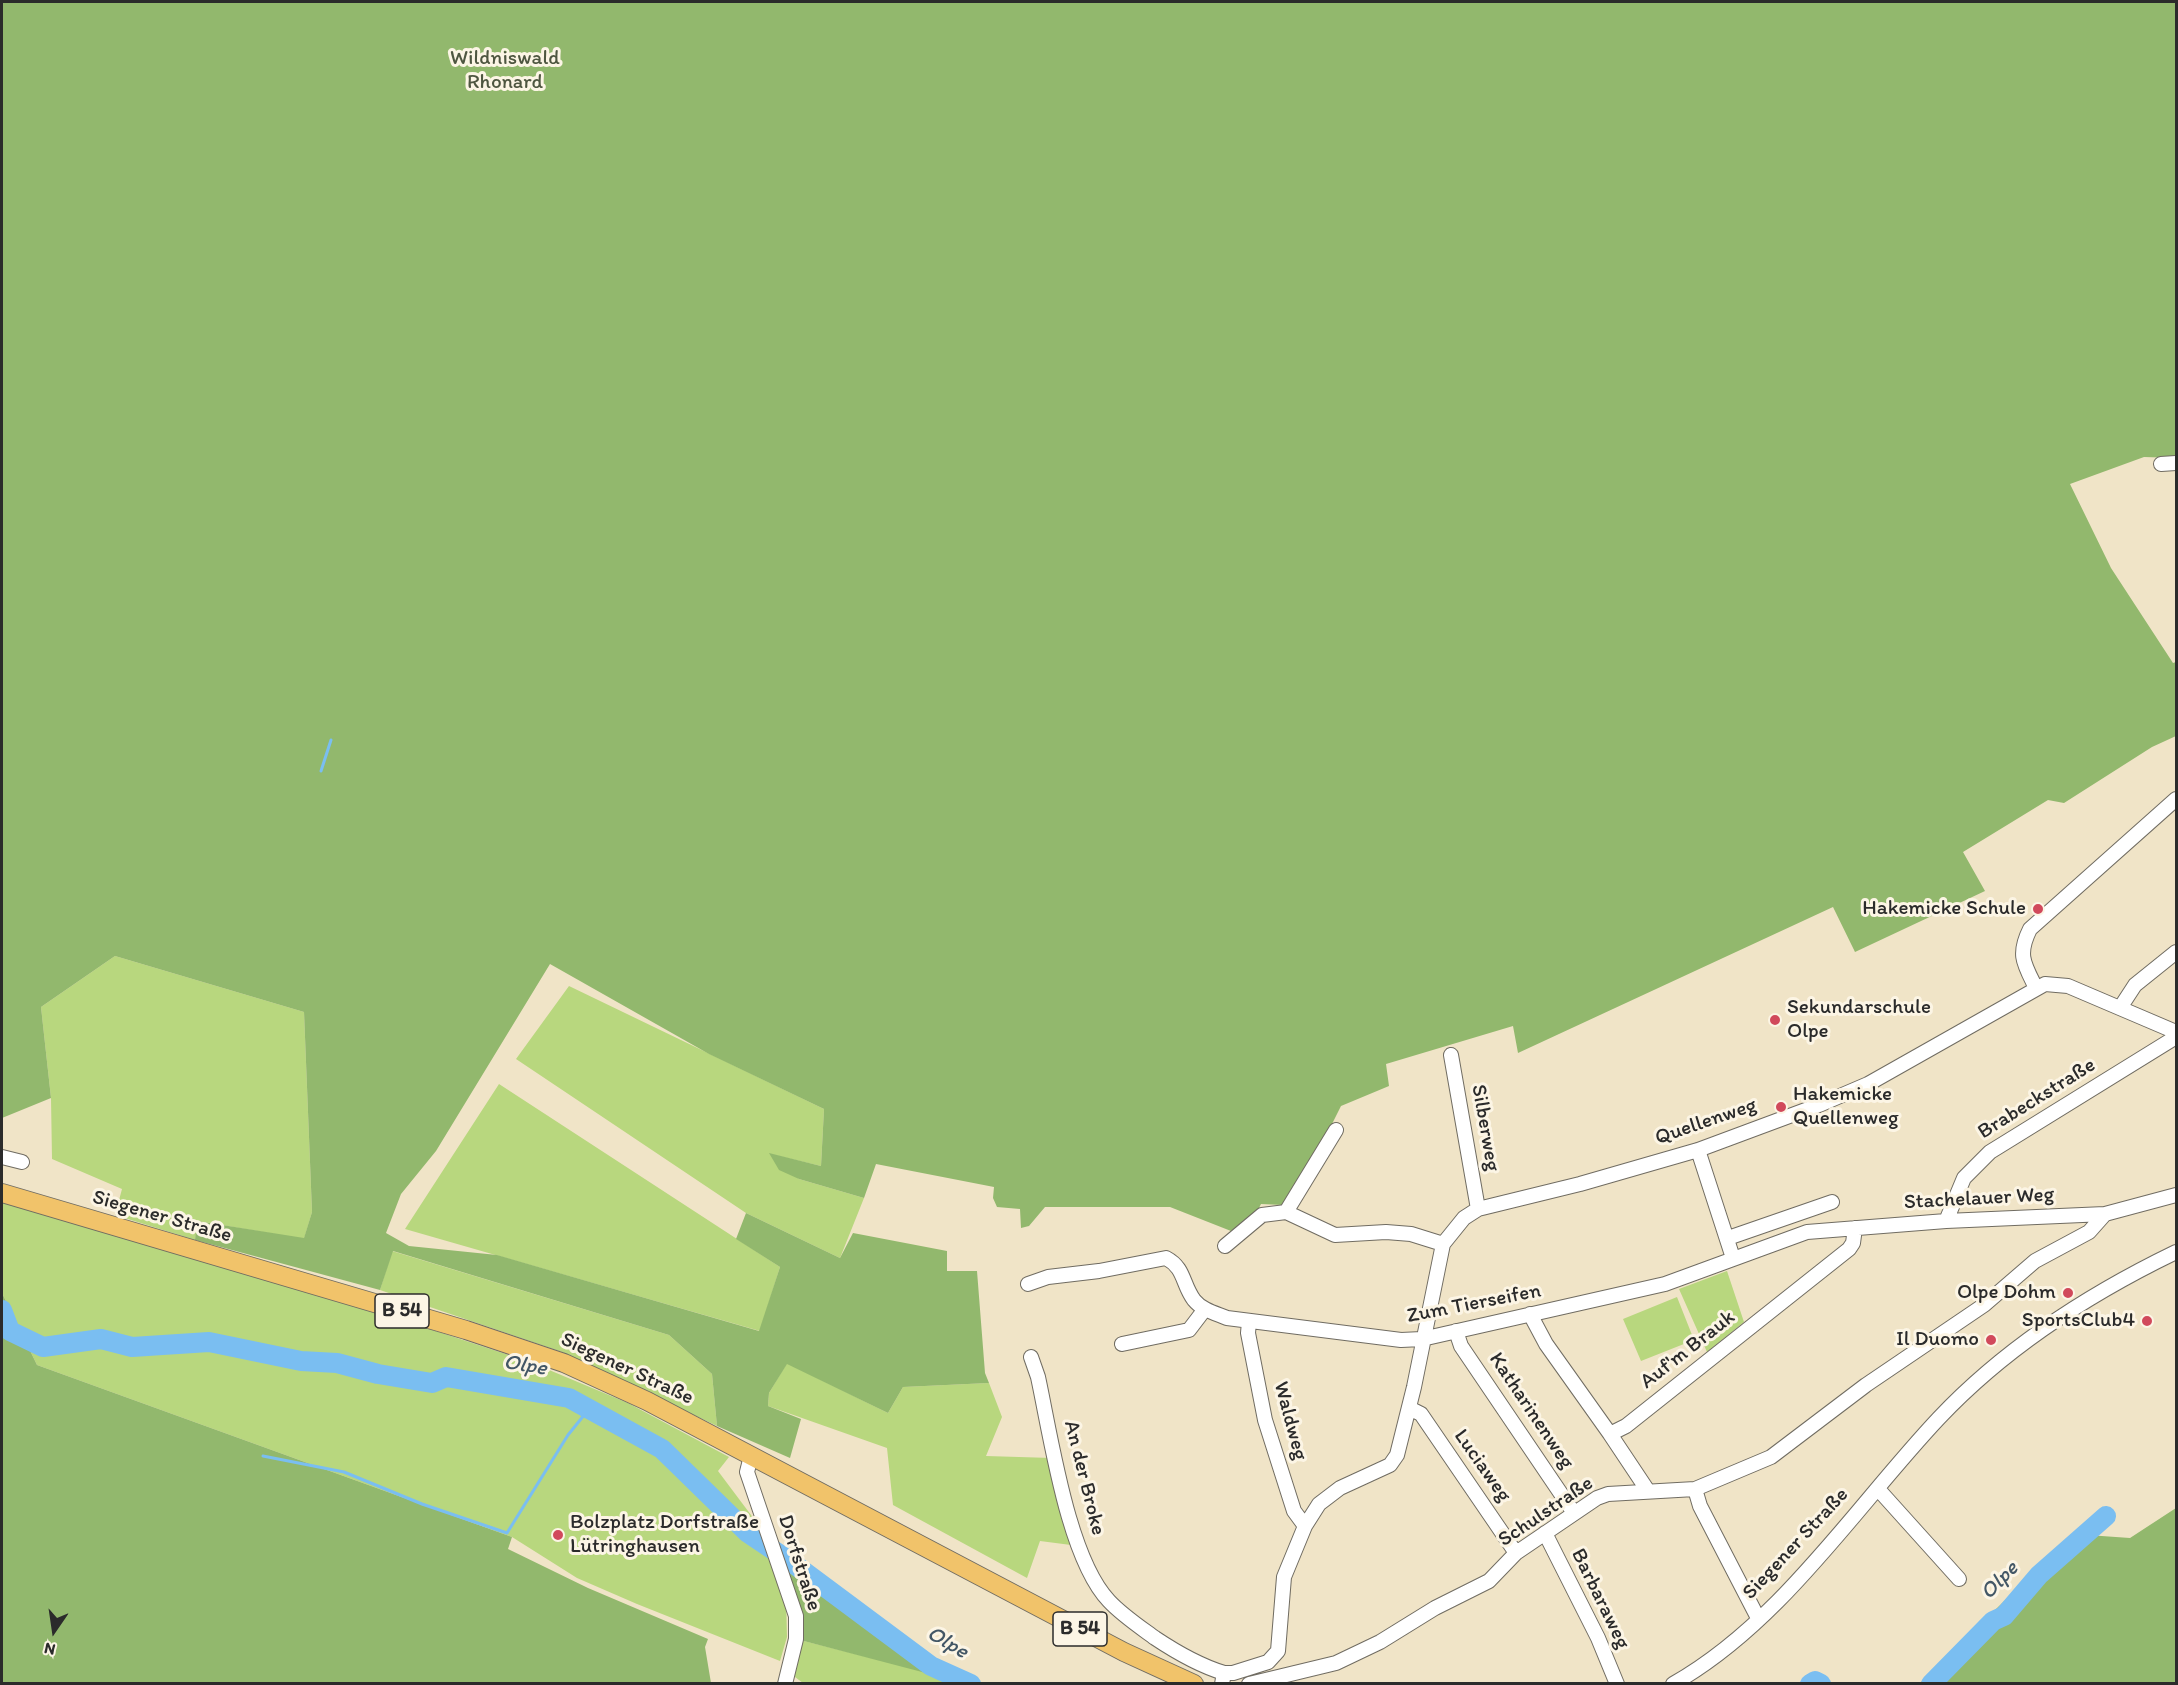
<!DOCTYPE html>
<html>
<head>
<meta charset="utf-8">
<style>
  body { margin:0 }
  #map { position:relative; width:2178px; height:1685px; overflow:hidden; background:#f0e4c7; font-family:Itim,sans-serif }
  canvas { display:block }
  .frame { position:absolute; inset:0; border:3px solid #2b2b2b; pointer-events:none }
  .north { position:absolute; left:24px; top:1601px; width:60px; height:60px; -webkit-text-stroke:4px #fcf5e5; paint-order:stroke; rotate:193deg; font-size:16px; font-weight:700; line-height:24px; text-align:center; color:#2b2b2b }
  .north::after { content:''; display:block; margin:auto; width:21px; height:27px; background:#2b2b2b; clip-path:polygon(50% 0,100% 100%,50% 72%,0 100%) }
</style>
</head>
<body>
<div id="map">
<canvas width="2178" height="1685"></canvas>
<div class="frame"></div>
<div class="north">N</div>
</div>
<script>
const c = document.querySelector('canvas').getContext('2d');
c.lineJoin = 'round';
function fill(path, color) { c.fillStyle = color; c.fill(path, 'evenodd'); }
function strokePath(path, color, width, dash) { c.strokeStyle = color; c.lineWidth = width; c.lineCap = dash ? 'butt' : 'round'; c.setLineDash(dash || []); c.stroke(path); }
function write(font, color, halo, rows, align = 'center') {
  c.font = font + ' Itim,sans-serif'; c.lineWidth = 6; c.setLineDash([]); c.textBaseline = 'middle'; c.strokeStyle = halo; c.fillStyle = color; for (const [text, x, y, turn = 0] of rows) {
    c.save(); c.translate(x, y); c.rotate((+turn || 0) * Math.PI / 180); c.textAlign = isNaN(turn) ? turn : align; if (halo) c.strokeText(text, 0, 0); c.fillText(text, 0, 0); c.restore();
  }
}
const green = new Path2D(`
  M115,956L304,1012L312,1212L304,1239L198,1221L195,1240L115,1215L122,1189L52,1159L51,1098L41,1007Z
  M569,986L824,1109L821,1166L770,1154L799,1179L864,1198L840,1258L746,1213L516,1059Z
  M499,1084L780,1267L760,1331L405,1229Z
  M2,1200L384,1314L530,1362L628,1403L729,1457L718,1471L760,1527L786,1596L787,1637L780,1661L637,1604L577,1578L512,1537L37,1365L2,1293Z
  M392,1251L669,1335L712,1374L717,1426L562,1352L380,1290Z
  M1727,1271L1744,1322L1707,1352L1679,1289Z
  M1677,1297L1694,1340L1641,1361L1623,1319Z
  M787,1363L888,1413L903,1387L989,1383L1002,1417L986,1456L1052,1458L1071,1545L1040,1541L1027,1578L893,1505L887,1448L768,1406L769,1393Z
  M800,1640L927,1672L957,1683H803L791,1674Z`);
const forest = new Path2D(`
  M2,2H2176V458L2144,457L2070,484L2111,568L2173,663L2176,662V736L2152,747L2064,803L2048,800L1963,852L1985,891L1855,952L1833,907L1518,1053L1513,1026L1386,1064L1389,1086L1341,1106L1327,1134L1283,1205L1261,1204L1257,1212L1231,1231L1170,1207H1045L1029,1226L1021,1228L1020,1209L997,1207L993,1198L994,1187L876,1164L864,1198L799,1179L779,1170L769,1153L821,1166L824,1109L709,1054L550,964L436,1151L401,1194L386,1233L409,1246L497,1255L759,1331L780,1267L736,1239L746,1213L840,1258L853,1233L947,1251V1271H977L985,1373L989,1383L903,1387L888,1413L787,1364L769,1393L768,1406L801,1419L790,1458L717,1426L712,1374L669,1335L393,1251L380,1290L195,1240L197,1221L304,1238L312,1212L304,1012L115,956L41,1007L51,1098L2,1118Z
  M2,1293L37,1365L512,1537L508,1549L588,1588L708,1639L705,1647L711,1683H2Z
  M2176,1508V1683H1920L2073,1534L2130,1538Z
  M783,1561L929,1666L964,1683L800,1640L796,1593Z`);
const stream = new Path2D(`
  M321,771L331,740
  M263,1456L344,1472L422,1504L507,1533L568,1435L589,1409`);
const river = new Path2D(`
  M2,1310L10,1331L43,1347L101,1339L132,1347L209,1342L301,1361L337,1363L378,1374L432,1383L446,1377L569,1398L662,1449L748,1533L794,1564L931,1666L971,1684
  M1810,1684L1815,1681L1821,1684
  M1931,1684L1993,1621L2004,1616L2039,1575L2106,1516`);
const minor = new Path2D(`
  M2161,464L2176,463
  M2036,988C2024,964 2017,955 2030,929L2176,799
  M2120,1008L2135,985L2176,952
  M1451,1055L1478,1209
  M1698,1150L1733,1258
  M2,1157L22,1162
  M1286,1212L1336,1130
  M1946,1221L1964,1178L1990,1152L2176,1037
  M1728,1238L1832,1202
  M1225,1246L1262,1215L1286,1212L1335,1235L1386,1232L1411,1234L1443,1244
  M1028,1284L1048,1277L1099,1271L1166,1258C1185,1268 1182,1284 1194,1300C1202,1310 1215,1313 1227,1318L1401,1340L1422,1339L1665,1284L1807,1232L1946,1221L2105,1214L2176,1195
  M1530,1314L1546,1344L1610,1434L1626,1426L1849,1249L1853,1243L1855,1228
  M1249,1322L1248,1333L1265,1420L1294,1511L1305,1526
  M1456,1331L1461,1346L1574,1513
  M1122,1344L1189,1330L1205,1309
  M1031,1357L1038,1377C1051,1437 1068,1558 1109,1601C1122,1615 1140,1627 1155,1638C1176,1652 1201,1666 1224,1673L1222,1684
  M1409,1408L1421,1414L1516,1553
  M1610,1434L1648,1491
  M751,1456L747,1472L796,1616V1639L785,1684
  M1695,1489L1700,1506L1758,1618
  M1878,1489L1959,1579
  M1545,1533L1598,1638L1617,1684
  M1224,1673H1233L1268,1662L1278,1651L1284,1577L1305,1526L1319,1504L1340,1488L1390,1465L1397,1455L1414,1387L1443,1244L1464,1218L1478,1209L1580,1184L1698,1150L1819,1105L1868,1084L2045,984L2068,986L2176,1032
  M1249,1684L1336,1663L1380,1642L1435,1608L1489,1581L1516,1553L1597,1498L1608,1494L1695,1489L1771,1457L1866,1385L1984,1305L2035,1261L2089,1232L2105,1214
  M1673,1684C1781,1623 1856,1506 1939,1418C2006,1347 2089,1294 2176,1252`);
const major = new Path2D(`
  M2,1193L466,1330L564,1363L647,1401L1124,1652L1194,1684`);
const markers = [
  [2038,909,6,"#d1495b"],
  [1775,1020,6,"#d1495b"],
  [1781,1107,6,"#d1495b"],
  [2068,1293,6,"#d1495b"],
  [2147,1321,6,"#d1495b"],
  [1991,1340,6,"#d1495b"],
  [558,1535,6,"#d1495b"]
];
const shields = [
  [402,1311,54],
  [1080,1629,54]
];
const shieldNames = [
  ["B 54",402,1311],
  ["B 54",1080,1629]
];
const parkNames = [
  ["Wildniswald",505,59],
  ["Rhonard",505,83]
];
const poiNames = [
  ["Hakemicke Schule",2026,909],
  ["Sekundarschule",1787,1008,"left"],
  ["Olpe",1787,1032,"left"],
  ["Hakemicke",1793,1095,"left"],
  ["Quellenweg",1793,1119,"left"],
  ["Olpe Dohm",2056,1293],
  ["SportsClub4",2135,1321],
  ["Il Duomo",1979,1340],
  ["Bolzplatz Dorfstraße",570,1523,"left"],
  ["Lütringhausen",570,1547,"left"]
];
const streetNames = [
  ["Brabeckstraße",2037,1099,-32],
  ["Quellenweg",1706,1122,-19],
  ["Silberweg",1485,1128,80],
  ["Stachelauer Weg",1979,1199,-3],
  ["Siegener Straße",162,1217,16],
  ["Zum Tierseifen",1474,1304,-11],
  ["Auf'm Brauk",1688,1350,-38],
  ["Siegener Straße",627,1369,25],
  ["Katharinenweg",1531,1411,56],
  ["Waldweg",1290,1421,75],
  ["Luciaweg",1482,1466,55],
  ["An der Broke",1084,1478,76],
  ["Schulstraße",1546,1512,-34],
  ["Siegener Straße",1796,1544,-47],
  ["Dorfstraße",799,1563,72],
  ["Barbaraweg",1600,1599,64]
];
const waterNames = [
  ["Olpe",525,1366,9],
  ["Olpe",2000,1581,-46],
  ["Olpe",947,1643,30]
];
fill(green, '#b8d77e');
fill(forest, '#92b86d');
strokePath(stream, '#7abef1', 3);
strokePath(river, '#7abef1', 20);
strokePath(minor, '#706c62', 16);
strokePath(major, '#706c62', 20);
strokePath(minor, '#fff', 14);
strokePath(major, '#f1c36a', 18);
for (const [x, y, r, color] of markers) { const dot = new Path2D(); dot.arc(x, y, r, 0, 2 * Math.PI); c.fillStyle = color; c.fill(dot); strokePath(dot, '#fcf5e5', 2); }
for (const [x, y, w] of shields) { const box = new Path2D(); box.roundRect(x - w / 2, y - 17, w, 34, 4.5); c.fillStyle = '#fcf5e5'; c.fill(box); strokePath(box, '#2b2b2b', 1.5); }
write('bold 20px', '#2b2b2b', null, shieldNames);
write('21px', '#4e5640', '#fcf5e5', parkNames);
write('21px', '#2b2b2b', '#fcf5e5', poiNames, 'right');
write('21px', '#2b2b2b', '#fcf5e5', streetNames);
write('italic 22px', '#435766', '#fcf5e5', waterNames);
</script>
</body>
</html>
